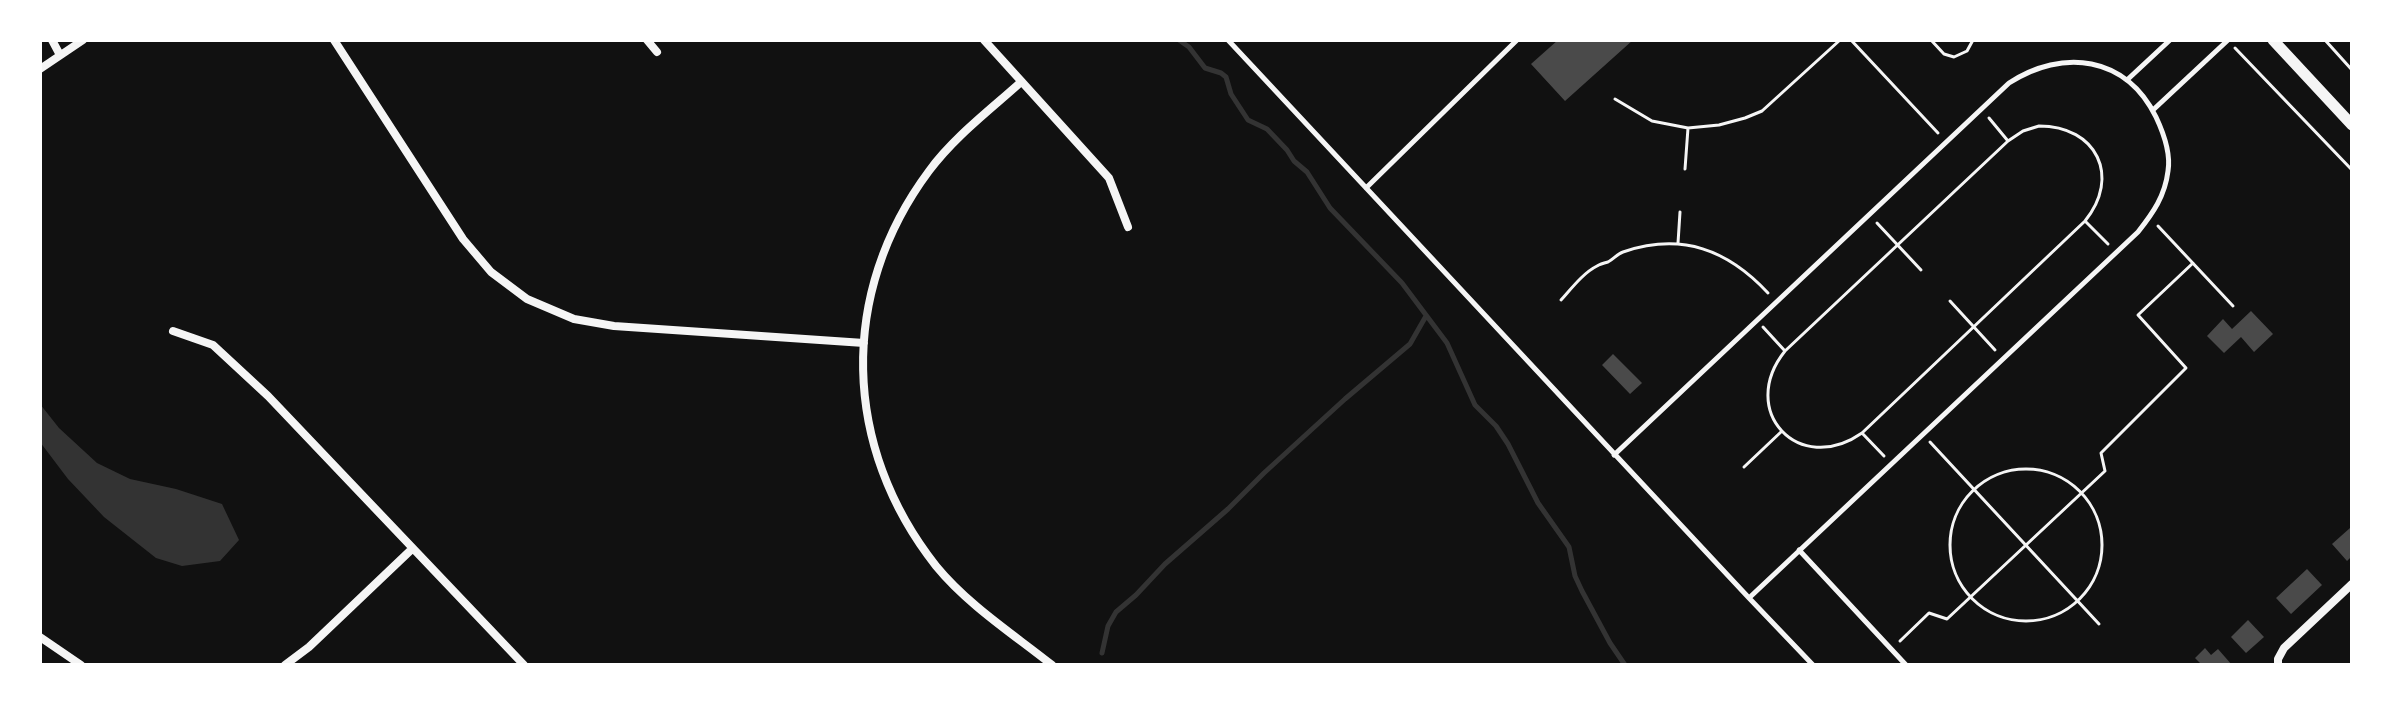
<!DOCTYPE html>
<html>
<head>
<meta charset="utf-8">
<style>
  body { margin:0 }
  #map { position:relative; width:2392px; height:705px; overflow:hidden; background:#111; font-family:"Archivo Narrow",sans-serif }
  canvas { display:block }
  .frame { position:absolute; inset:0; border:42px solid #fff; pointer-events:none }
</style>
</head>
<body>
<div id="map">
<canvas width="2392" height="705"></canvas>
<div class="frame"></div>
</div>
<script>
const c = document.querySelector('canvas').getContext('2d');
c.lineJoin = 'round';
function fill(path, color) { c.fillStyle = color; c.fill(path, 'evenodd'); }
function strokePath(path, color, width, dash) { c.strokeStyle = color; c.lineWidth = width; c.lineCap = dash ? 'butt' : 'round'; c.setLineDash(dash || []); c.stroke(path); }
const water = new Path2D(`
  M40,404L59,428L97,463L130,479L176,489L222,504L239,540L220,561L182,566L156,558L104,517L68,479L40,442Z`);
const stream = new Path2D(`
  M1179,40L1189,47L1205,68L1221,73L1226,77L1231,94L1248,120L1267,129L1287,150L1294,161L1307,172L1330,208L1402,283L1447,343L1475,405L1496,426L1508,444L1538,503L1569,547L1575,576L1582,591L1610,643L1625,665
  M1102,653L1108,626L1116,612L1136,595L1165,564L1228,509L1264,473L1345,399L1410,344L1426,316`);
const building = new Path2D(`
  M1558,40H1633L1565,101L1531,64Z
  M2251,311L2273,334L2254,352L2241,337L2224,353L2207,336L2223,319L2232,329Z
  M1613,354L1642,383L1630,394L1602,365Z
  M2350,528L2352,530V556L2347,561L2332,544Z
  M2307,569L2322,585L2291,614L2276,598Z
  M2248,620L2264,637L2246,653L2231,637Z
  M2205,648L2211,655L2218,649L2232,665H2202L2195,658Z`);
const path = new Path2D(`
  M1851,40L1938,133
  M1931,40L1944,54L1954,57L1967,51L1973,40
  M2325,40L2352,70
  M2235,48L2352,170
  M1615,99L1652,121L1688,128L1719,125L1745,118L1762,111L1840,40
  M1989,118L2008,141
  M2039,126C2097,126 2121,177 2085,221L1862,433C1799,477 1737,411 1785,351L2008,141L2023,131Z
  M1685,169L1688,128
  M2085,221L2108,244
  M1877,223L1921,270
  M2158,226L2233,306
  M1678,243L1680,212
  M1561,300C1571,289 1583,273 1597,266C1600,264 1604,263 1608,262C1614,259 1617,254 1623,252C1682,232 1728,250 1768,293
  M1950,301L1995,350
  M1763,327L1785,351
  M1862,433L1884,456
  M1930,442L2099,624
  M1744,467L1782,431
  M1950 545a76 76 0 1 1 152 0a76 76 0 1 1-152 0Z
  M1900,641L1929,613L1947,619L2105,471L2101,453L2186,368L2138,315L2193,263`);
const service = new Path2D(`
  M1228,40L1749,598L2138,232C2153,213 2165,196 2168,171C2171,153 2164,134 2156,117C2126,56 2063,48 2009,83L1614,455
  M2127,80L2170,40
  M2153,110L2228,40
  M1366,188L1517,40
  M1799,550L1906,665
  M1749,598L1813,665`);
const minor = new Path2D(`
  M52,40L60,55
  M334,40L463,239L491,272L527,299L574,319L614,326L864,343
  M647,40L657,52
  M984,40L1109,178L1128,227
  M40,69L83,40
  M1021,82C990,110 954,137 929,171C838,293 842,447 936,566C968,605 1013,634 1052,665
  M173,331L213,345L268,396L524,665
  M40,637L81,665
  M285,665L309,647L412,549
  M2278,665V659L2284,648L2352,584`);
const tertiary = new Path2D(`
  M2273,40L2352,125`);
fill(water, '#333');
strokePath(stream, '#333', 5);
fill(building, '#4a4a4a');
strokePath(path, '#f5f5f5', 3);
strokePath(service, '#f5f5f5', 5);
strokePath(minor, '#f5f5f5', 8);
strokePath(tertiary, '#f5f5f5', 11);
</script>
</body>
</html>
